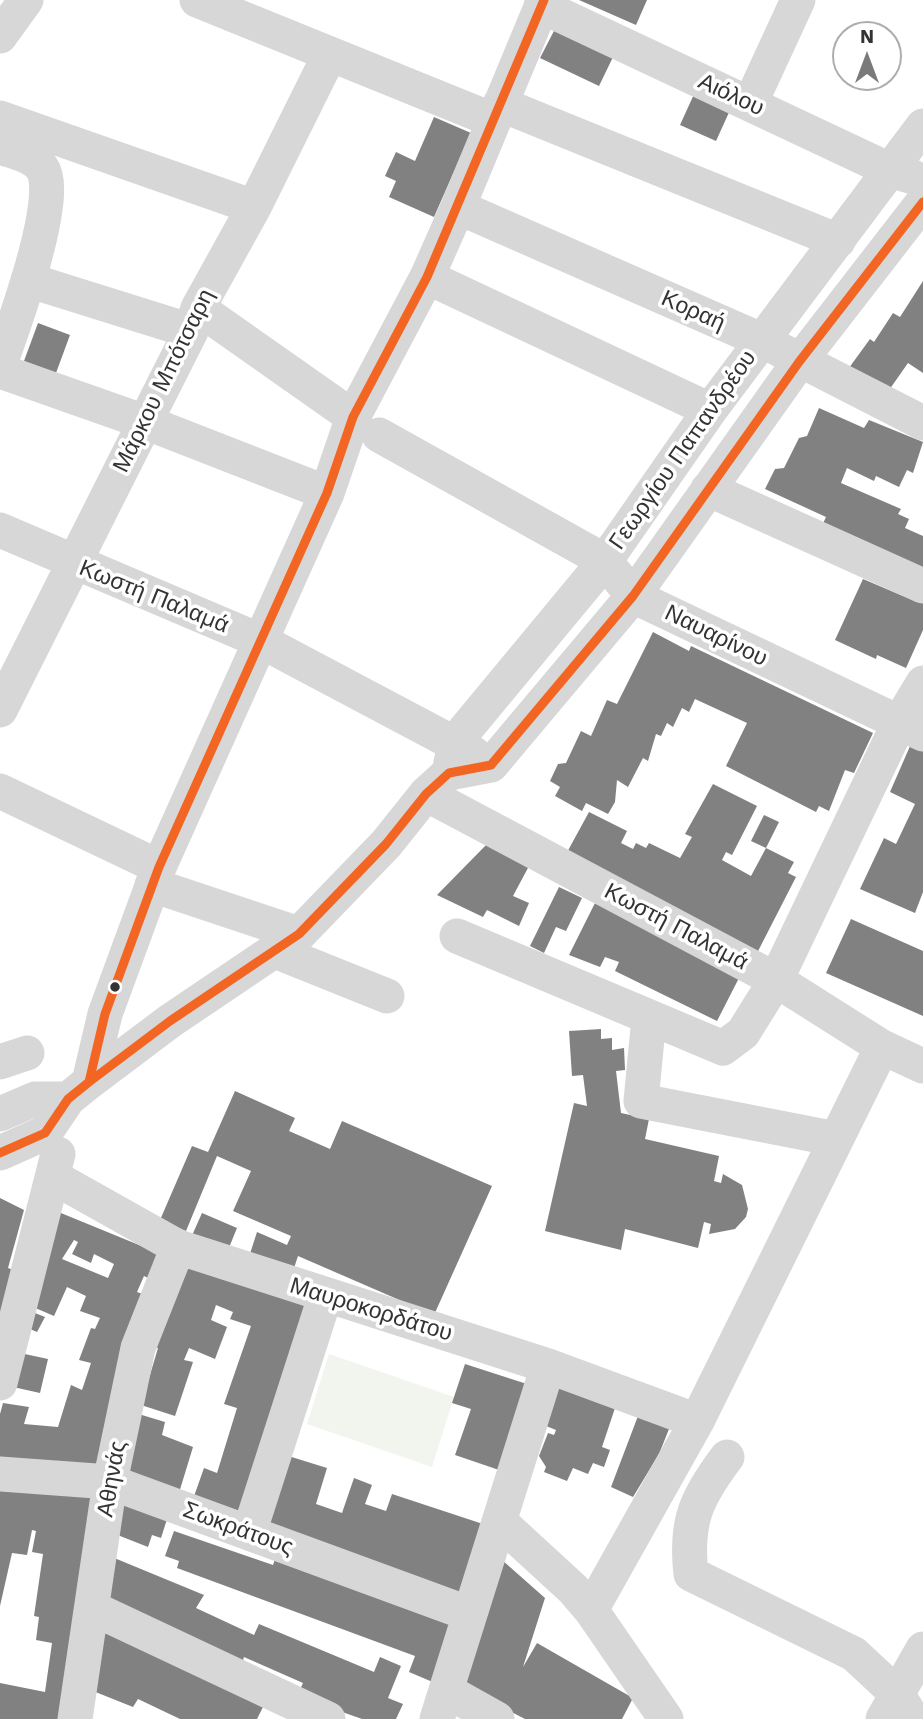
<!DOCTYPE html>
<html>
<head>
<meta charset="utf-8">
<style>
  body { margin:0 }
  #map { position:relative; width:923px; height:1719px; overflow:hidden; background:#fff; font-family:"Work Sans",sans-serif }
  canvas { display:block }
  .north { position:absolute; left:832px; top:21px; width:70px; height:70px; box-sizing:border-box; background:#fff; border:2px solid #adadad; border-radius:50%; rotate:0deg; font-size:19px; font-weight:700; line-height:28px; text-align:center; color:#333 }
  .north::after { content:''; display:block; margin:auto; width:24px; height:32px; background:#7a7a7a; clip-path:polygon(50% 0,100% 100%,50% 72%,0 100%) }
</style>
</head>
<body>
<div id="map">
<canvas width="923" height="1719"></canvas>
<div class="north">N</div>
</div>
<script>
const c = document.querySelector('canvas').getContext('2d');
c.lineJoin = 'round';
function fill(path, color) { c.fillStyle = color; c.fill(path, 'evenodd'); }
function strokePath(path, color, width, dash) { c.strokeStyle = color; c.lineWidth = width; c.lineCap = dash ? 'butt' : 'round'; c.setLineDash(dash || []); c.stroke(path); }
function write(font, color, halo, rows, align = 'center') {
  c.font = font + ' "Work Sans",sans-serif'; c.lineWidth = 7; c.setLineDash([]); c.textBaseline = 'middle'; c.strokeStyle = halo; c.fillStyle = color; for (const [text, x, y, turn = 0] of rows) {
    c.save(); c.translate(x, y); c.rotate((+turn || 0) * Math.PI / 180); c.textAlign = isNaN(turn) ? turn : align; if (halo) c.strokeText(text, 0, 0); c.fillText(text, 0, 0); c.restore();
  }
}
const green = new Path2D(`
  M329,1354L454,1397L432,1467L307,1424Z`);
const building = new Path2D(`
  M579,0H647L636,25Z
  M556,27L614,55L599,86L540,58Z
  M695,92L731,108L716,141L680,125Z
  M434,117L471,133L434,217L389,197L396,181L385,176L396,152L415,161Z
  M923,281V373L908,363L887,393L846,372L870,339L874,342L893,313L900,317Z
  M38,323L70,335L56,373L24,361Z
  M819,408L864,428L869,420L923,442L913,473L907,470L899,487L876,476L874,481L847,468L841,483L901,509L898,514L909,519L905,528L923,536V576L819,532L826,517L765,489L775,469L784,468L799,438L807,436Z
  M863,579L903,596L906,592L923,600V630L906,668L877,655L876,659L835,640Z
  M653,632L689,651L691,646L873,733L854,773L845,770L829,811L819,806L816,812L726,766L747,723L695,699L689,712L682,708L673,727L667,723L661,736L656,734L648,761L643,758L628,787L617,780L615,802L608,814L586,803L582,811L555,796L560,787L550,781L558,764L566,763L581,731L591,736L607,700L617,704Z
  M914,737L923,742V892L915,913L860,889L884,838L896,844L915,804L890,792Z
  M713,784L757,806L732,855L726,852L722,860L751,876L766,848L794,862L788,873L796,877L756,955L565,856L589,812L627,831L621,843L633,849L636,843L646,848L649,843L680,858L692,837L685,834Z
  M764,815L779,822L766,848L751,841Z
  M488,843L529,866L513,896L529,903L519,926L487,910L483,917L437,895Z
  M559,887L582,898L566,931L556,927L544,953L530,946Z
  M595,903L740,976L717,1021L615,971L619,962L605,957L600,967L569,955Z
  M851,919L923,951V1016L826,973Z
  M601,1029V1039L612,1038V1050L624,1048L625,1070L616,1071L621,1113L649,1119L645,1139L719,1156L714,1181L721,1183L723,1174L742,1185L748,1209L746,1217L735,1229L709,1234L711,1224L704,1222L698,1248L625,1229L621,1250L545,1231L574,1103L587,1106L583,1075L572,1076L569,1031Z
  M235,1091L295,1118L289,1131L330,1149L342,1121L492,1186L434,1315L298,1256L291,1277L247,1263L257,1232L287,1245L291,1236L233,1211L251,1171L217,1156L186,1231L160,1220L192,1146L208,1152Z
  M0,1198L24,1210L8,1268L19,1272L0,1335Z
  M56,1211L161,1254L150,1279L144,1276L137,1292L145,1295L101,1474L0,1469V1414L3,1403L29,1407L24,1424L58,1427L71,1385L82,1390L91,1363L79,1360L91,1328L95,1329L100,1318L80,1311L86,1296L67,1287L54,1316L26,1304ZM74,1240L78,1242L72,1254L91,1263L94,1254L114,1264L108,1278L62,1259Z
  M202,1213L237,1228L226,1255L190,1240Z
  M181,1259L307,1305L242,1520L192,1502L204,1468L217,1473L237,1408L224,1404L251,1326L230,1319L233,1312L216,1305L211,1320L227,1327L215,1359L189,1348L184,1360L193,1362L175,1416L141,1405L158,1348L149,1345Z
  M30,1311L45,1317L37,1332L23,1326Z
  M20,1353L48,1359L40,1393L13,1387Z
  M465,1364L530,1385L502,1471L455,1455L471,1409L452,1403Z
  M554,1385L615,1408L602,1447L610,1450L604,1467L593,1463L588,1474L573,1468L567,1481L544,1472L546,1467L539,1456L548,1433L554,1435L556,1430L541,1424Z
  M132,1412L165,1422L162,1435L193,1447L178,1496L122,1477Z
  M638,1416L669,1429L659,1454L633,1497L611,1487Z
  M282,1454L327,1468L316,1504L342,1513L354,1478L372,1485L365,1504L386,1511L392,1494L486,1525L462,1602L259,1529Z
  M0,1488L95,1497L64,1719H0V1683L45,1692L52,1643L36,1640L39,1617L34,1616L43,1554L32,1552L36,1531L32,1530L27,1555L12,1553L0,1606Z
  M119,1498L168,1516L161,1538L152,1535L148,1547L115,1534Z
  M174,1531L273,1565L277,1553L458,1619L435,1683L409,1672L415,1656L177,1568L179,1561L165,1556Z
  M107,1555L204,1595L196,1608L254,1635L259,1624L374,1672L380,1657L401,1666L388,1698L403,1704L396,1719H362L297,1696L303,1683L244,1657L241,1666L101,1603Z
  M502,1560L545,1598L523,1667L537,1643L633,1698L622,1719H525L461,1686Z
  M103,1625L265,1703L257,1719H180L138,1699L133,1707L93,1691Z`);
const minor = new Path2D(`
  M197,0L493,120
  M541,6L892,171L913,177
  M0,36L26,0
  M500,104L838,241
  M750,104L798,0
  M0,118L254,207
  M0,147C14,152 33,155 42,168C62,196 12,330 0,364
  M458,207L761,340L923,423
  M427,277L710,410
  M28,280L191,331
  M198,308L353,417
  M0,371L145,422L327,493
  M379,435L605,561L633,596L923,734
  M708,489L923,586
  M0,530L261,641L474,754
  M0,710L191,331L198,308L254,207L330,54
  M449,773L455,742L605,561L710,410L923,126
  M0,791L159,867
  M426,794L776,980L882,1047L923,1066
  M152,885L299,934
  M457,936L723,1048L743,1033L776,980L899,723L923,683
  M275,951L387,996
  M649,1018L641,1101L836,1139
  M0,1062L27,1053
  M89,1082L105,1014L159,867L327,493L353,417L427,277L458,207L544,0
  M0,1114L35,1099H68
  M0,1153L45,1133L68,1099L89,1082L170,1021L299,934L386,844L426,794L449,773L491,765L633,596L799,362L923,202
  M55,1178L178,1247L548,1366L697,1421
  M0,1383L58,1154
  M727,1457C696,1498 685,1522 691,1574L854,1654L897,1694L913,1719
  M0,1474L110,1482L470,1614
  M500,1522L573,1589L591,1610L666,1719
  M249,1533L325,1297
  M92,1608L328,1719
  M591,1610L697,1421L882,1047
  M447,1691L497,1719
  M75,1719L110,1482L138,1348L178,1247
  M437,1719L548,1366
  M883,1719L923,1649`);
const bus1 = new Path2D(`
  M89,1082L105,1014L159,867L327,493L353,417L427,277L544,0
  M0,1153L45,1133L68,1099L89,1082L170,1021L299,934L386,844L426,794L449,773L491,765L633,596L799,362L923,202`);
const markers = [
  [115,987,6,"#333"]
];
const streetNames = [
  ["Αιόλου",731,95,25],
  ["Κοραή",693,311,24],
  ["Μάρκου Μπότσαρη",164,381,-64],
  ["Γεωργίου Παπανδρέου",683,450,-55],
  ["Κωστή Παλαμά",154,597,22],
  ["Ναυαρίνου",716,636,26],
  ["Κωστή Παλαμά",676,927,28],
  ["Μαυροκορδάτου",371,1310,17],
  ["Αθηνάς",112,1479,-80],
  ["Σωκράτους",238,1529,20]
];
fill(green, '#f1f5ed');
fill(building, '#818181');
strokePath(minor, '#d7d7d7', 35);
strokePath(bus1, '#f26522', 9);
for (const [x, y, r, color] of markers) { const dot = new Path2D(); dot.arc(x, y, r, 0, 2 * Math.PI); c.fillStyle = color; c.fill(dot); strokePath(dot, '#fff', 2.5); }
write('23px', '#333', '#fff', streetNames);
</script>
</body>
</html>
